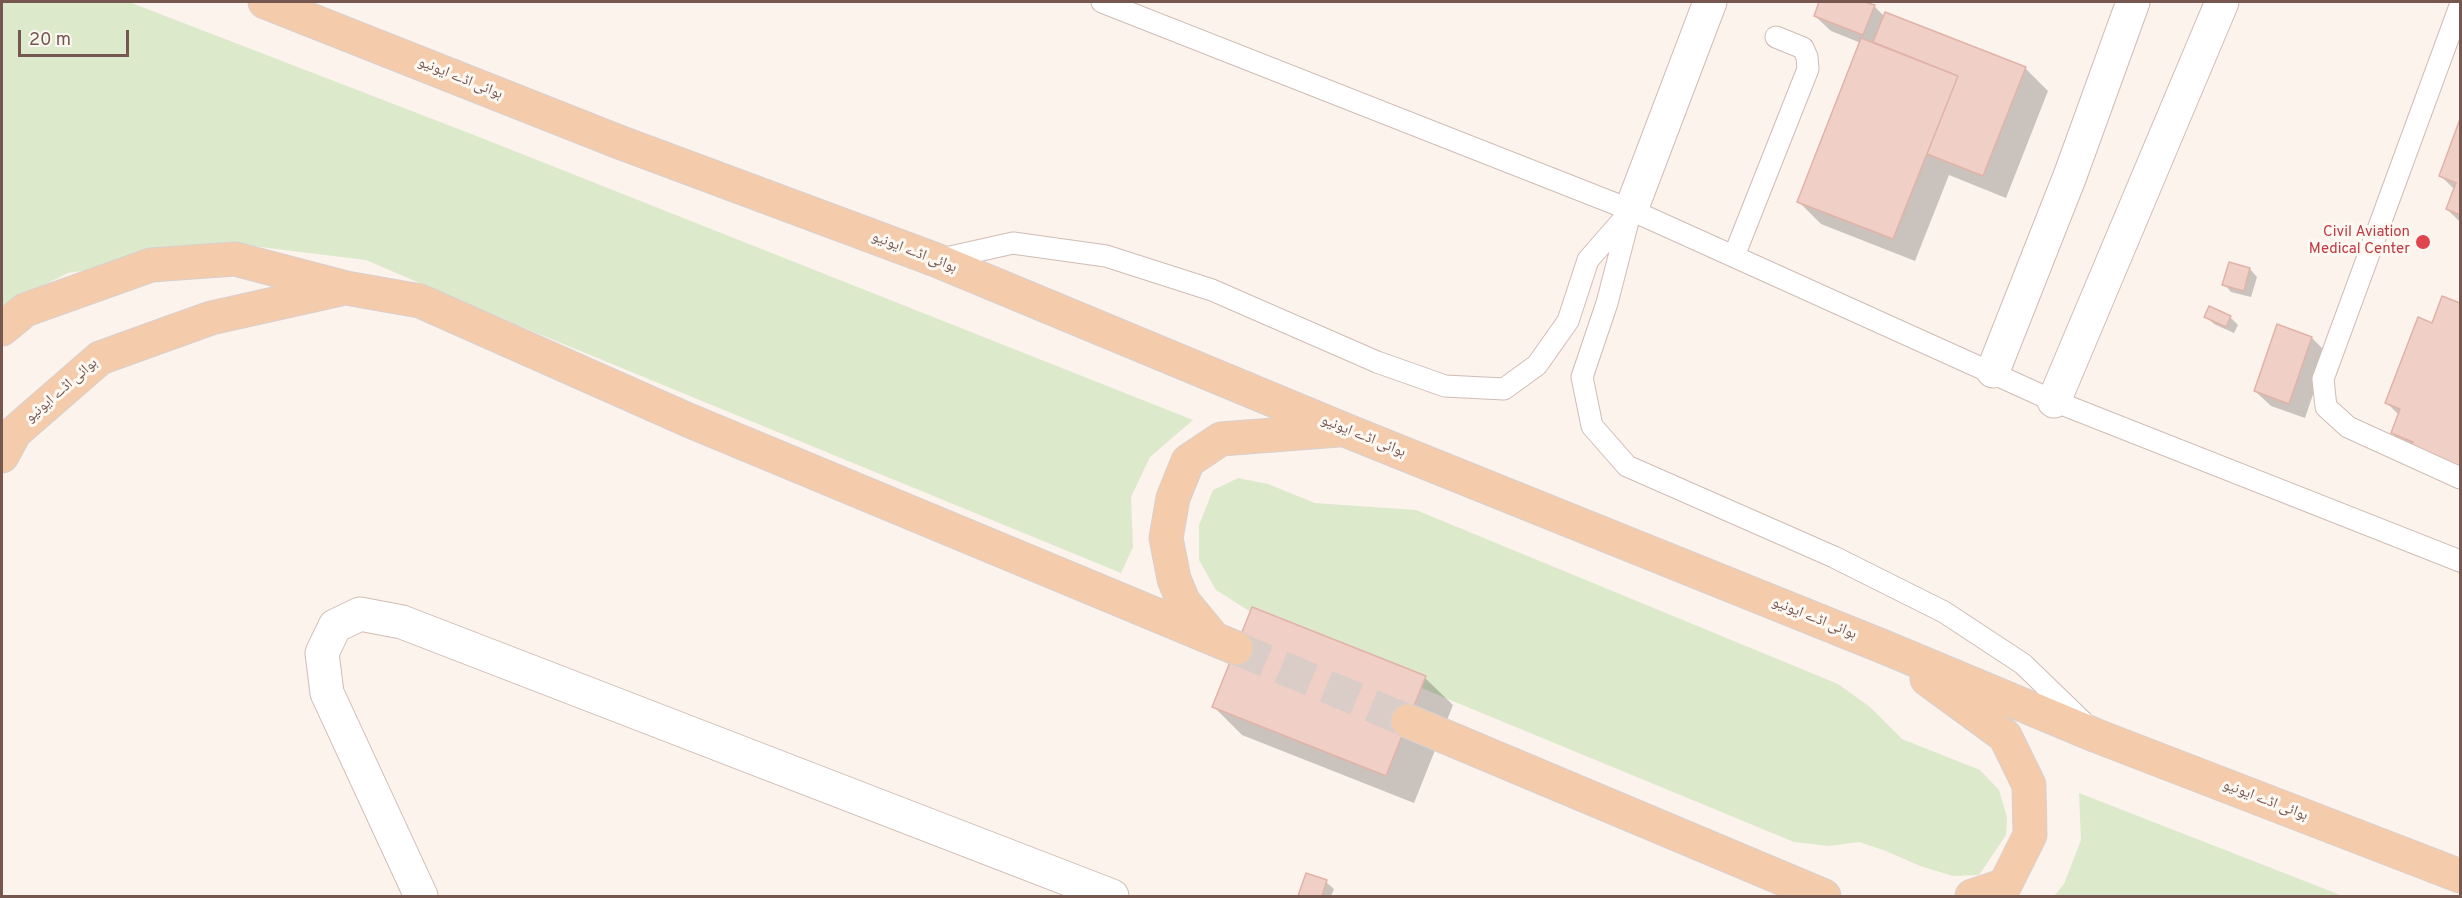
<!DOCTYPE html>
<html>
<head>
<meta charset="utf-8">
<style>
  body { margin:0 }
  #map { position:relative; width:2462px; height:898px; overflow:hidden; background:#fcf3ed; font-family:Overpass,sans-serif }
  canvas { display:block }
  .frame { position:absolute; inset:0; border:3px solid #765750; pointer-events:none }
  .scale { position:absolute; left:18px; top:30px; width:111px; height:27px; box-sizing:border-box; border:3px solid #765750; border-top:0; padding-left:8px; font-size:18px; line-height:21px; white-space:nowrap; color:#765750; -webkit-text-stroke:4px #fef8f3; paint-order:stroke }
</style>
</head>
<body>
<div id="map">
<canvas width="2462" height="898"></canvas>
<div class="frame"></div>
<div class="scale">20 m</div>
</div>
<script>
const c = document.querySelector('canvas').getContext('2d');
c.lineJoin = 'round';
function fill(path, color) { c.fillStyle = color; c.fill(path, 'evenodd'); }
function strokePath(path, color, width, dash) { c.strokeStyle = color; c.lineWidth = width; c.lineCap = dash ? 'butt' : 'round'; c.setLineDash(dash || []); c.stroke(path); }
function write(font, color, halo, rows, align = 'center') {
  c.font = font + ' Overpass,"Noto Naskh Arabic",sans-serif'; c.lineWidth = 6; c.setLineDash([]); c.textBaseline = 'middle'; c.strokeStyle = halo; c.fillStyle = color; for (const [text, x, y, turn = 0] of rows) {
    c.save(); c.translate(x, y); c.rotate((+turn || 0) * Math.PI / 180); c.textAlign = isNaN(turn) ? turn : align; if (halo) c.strokeText(text, 0, 0); c.fillText(text, 0, 0); c.restore();
  }
}
const green = new Path2D(`
  M2,2H129L474,135L1193,420L1150,457L1131,497L1133,547L1121,573L517,325L366,260L252,246L68,273L2,306Z
  M1238,478L1268,484L1315,503L1416,510L1838,684L1870,707L1902,739L1980,770L1999,790L2007,817L2006,835L1979,875L1953,876L1920,866L1886,851L1859,842L1829,846L1794,842L1276,628L1216,590L1199,560V525L1213,490Z
  M2079,793L2343,896H2054L2064,884L2081,840Z`);
const shadow = new Path2D(`
  M1821,2H1861L1874,6L1885,17L2025,68L2048,91L2006,198L1949,175L1915,261L1821,224L1799,202L1861,43L1831,31L1815,16Z
  M2460,123V222L2447,209L2455,190L2441,176Z
  M2250,269L2257,277L2251,297L2231,292L2224,284Z
  M2443,298L2460,305V489L2438,480L2392,433L2399,415L2387,403L2433,325Z
  M2206,316L2230,317L2238,325L2234,333L2214,324Z
  M2312,338L2327,353L2305,418L2271,406L2255,391Z
  M1425,678L1453,705L1414,803L1242,735L1214,707Z
  M1307,875L1326,882L1334,889L1331,896H1300Z`);
const building = new Path2D(`
  M1819,2H1865L1875,5L1863,35L1814,16Z
  M1885,12L2026,67L1983,176L1927,154L1958,76L1873,42Z
  M1861,38L1958,76L1893,239L1797,202Z
  M2460,119V215L2446,209L2456,183L2439,176Z
  M2229,262L2250,268L2244,291L2222,285Z
  M2442,296L2460,303V473L2409,453L2413,442L2391,433L2400,409L2385,403L2418,317L2432,323Z
  M2209,306L2231,316L2226,327L2204,317Z
  M2277,324L2312,337L2289,404L2254,391Z
  M1252,607L1426,676L1386,776L1212,707Z
  M1306,873L1327,880L1322,896H1298Z`);
const primaryTunnel = new Path2D(`
  M1236,648L1408,721`);
const service = new Path2D(`
  M1102,2L1631,210L2054,401L2460,561
  M2460,6L2323,379L2326,407L2348,427L2460,478
  M1631,210L1607,303L1582,377L1592,426L1627,466L1834,557L1944,612L2023,664L2084,723
  M1734,256L1808,69L1807,57L1803,48L1776,37
  M937,260L1013,243L1106,256L1212,290L1377,362L1445,386L1504,389L1537,365L1568,321L1588,260L1629,213`);
const minor = new Path2D(`
  M1631,210L1710,2
  M1993,371L2070,176L2133,2
  M2054,401L2222,2
  M421,896L327,693L322,653L335,626L360,614L402,622L1112,896`);
const primary = new Path2D(`
  M265,2L619,142L936,260L1345,430L1884,647L2097,736L2460,876
  M2,329L25,310L151,265L235,259L346,288L420,301L688,420L1236,648
  M2,456L15,432L100,358L211,318L341,289
  M1211,635L1183,601L1174,579L1166,538L1173,498L1188,461L1221,439L1338,430
  M1927,679L2005,736L2029,785L2030,835L2005,885L1972,896
  M1408,721L1824,896`);
const markers = [
  [2423,242,8,"#e0444e"]
];
const streetNames = [
  ["ہوائی اڈے ایونیو",460,79,22],
  ["ہوائی اڈے ایونیو",914,253,21],
  ["ہوائی اڈے ایونیو",62,391,-41],
  ["ہوائی اڈے ایونیو",1363,437,22],
  ["ہوائی اڈے ایونیو",1814,619,22],
  ["ہوائی اڈے ایونیو",2265,801,21]
];
const healthNames = [
  ["Civil Aviation",2410,233],
  ["Medical Center",2410,250]
];
fill(green, '#dde9cb');
fill(shadow, '#0003');
fill(building, '#efcfc6');
strokePath(building, '#e1b3a8', 1.5);
strokePath(primaryTunnel, '#daccc6', 33, [33, 16]);
strokePath(service, '#d0bcb5', 23);
strokePath(minor, '#d0bcb5', 35);
strokePath(primary, '#d9d0ce', 35);
strokePath(service, '#fff', 21);
strokePath(minor, '#fff', 33);
strokePath(primary, '#f4cbab', 33);
for (const [x, y, r, color] of markers) { const dot = new Path2D(); dot.arc(x, y, r, 0, 2 * Math.PI); c.fillStyle = color; c.fill(dot); strokePath(dot, '#fef8f3', 2); }
write('15px', '#765750', '#fef8f3', streetNames);
write('15px', '#be3a42', '#fef8f3', healthNames, 'right');
</script>
</body>
</html>
